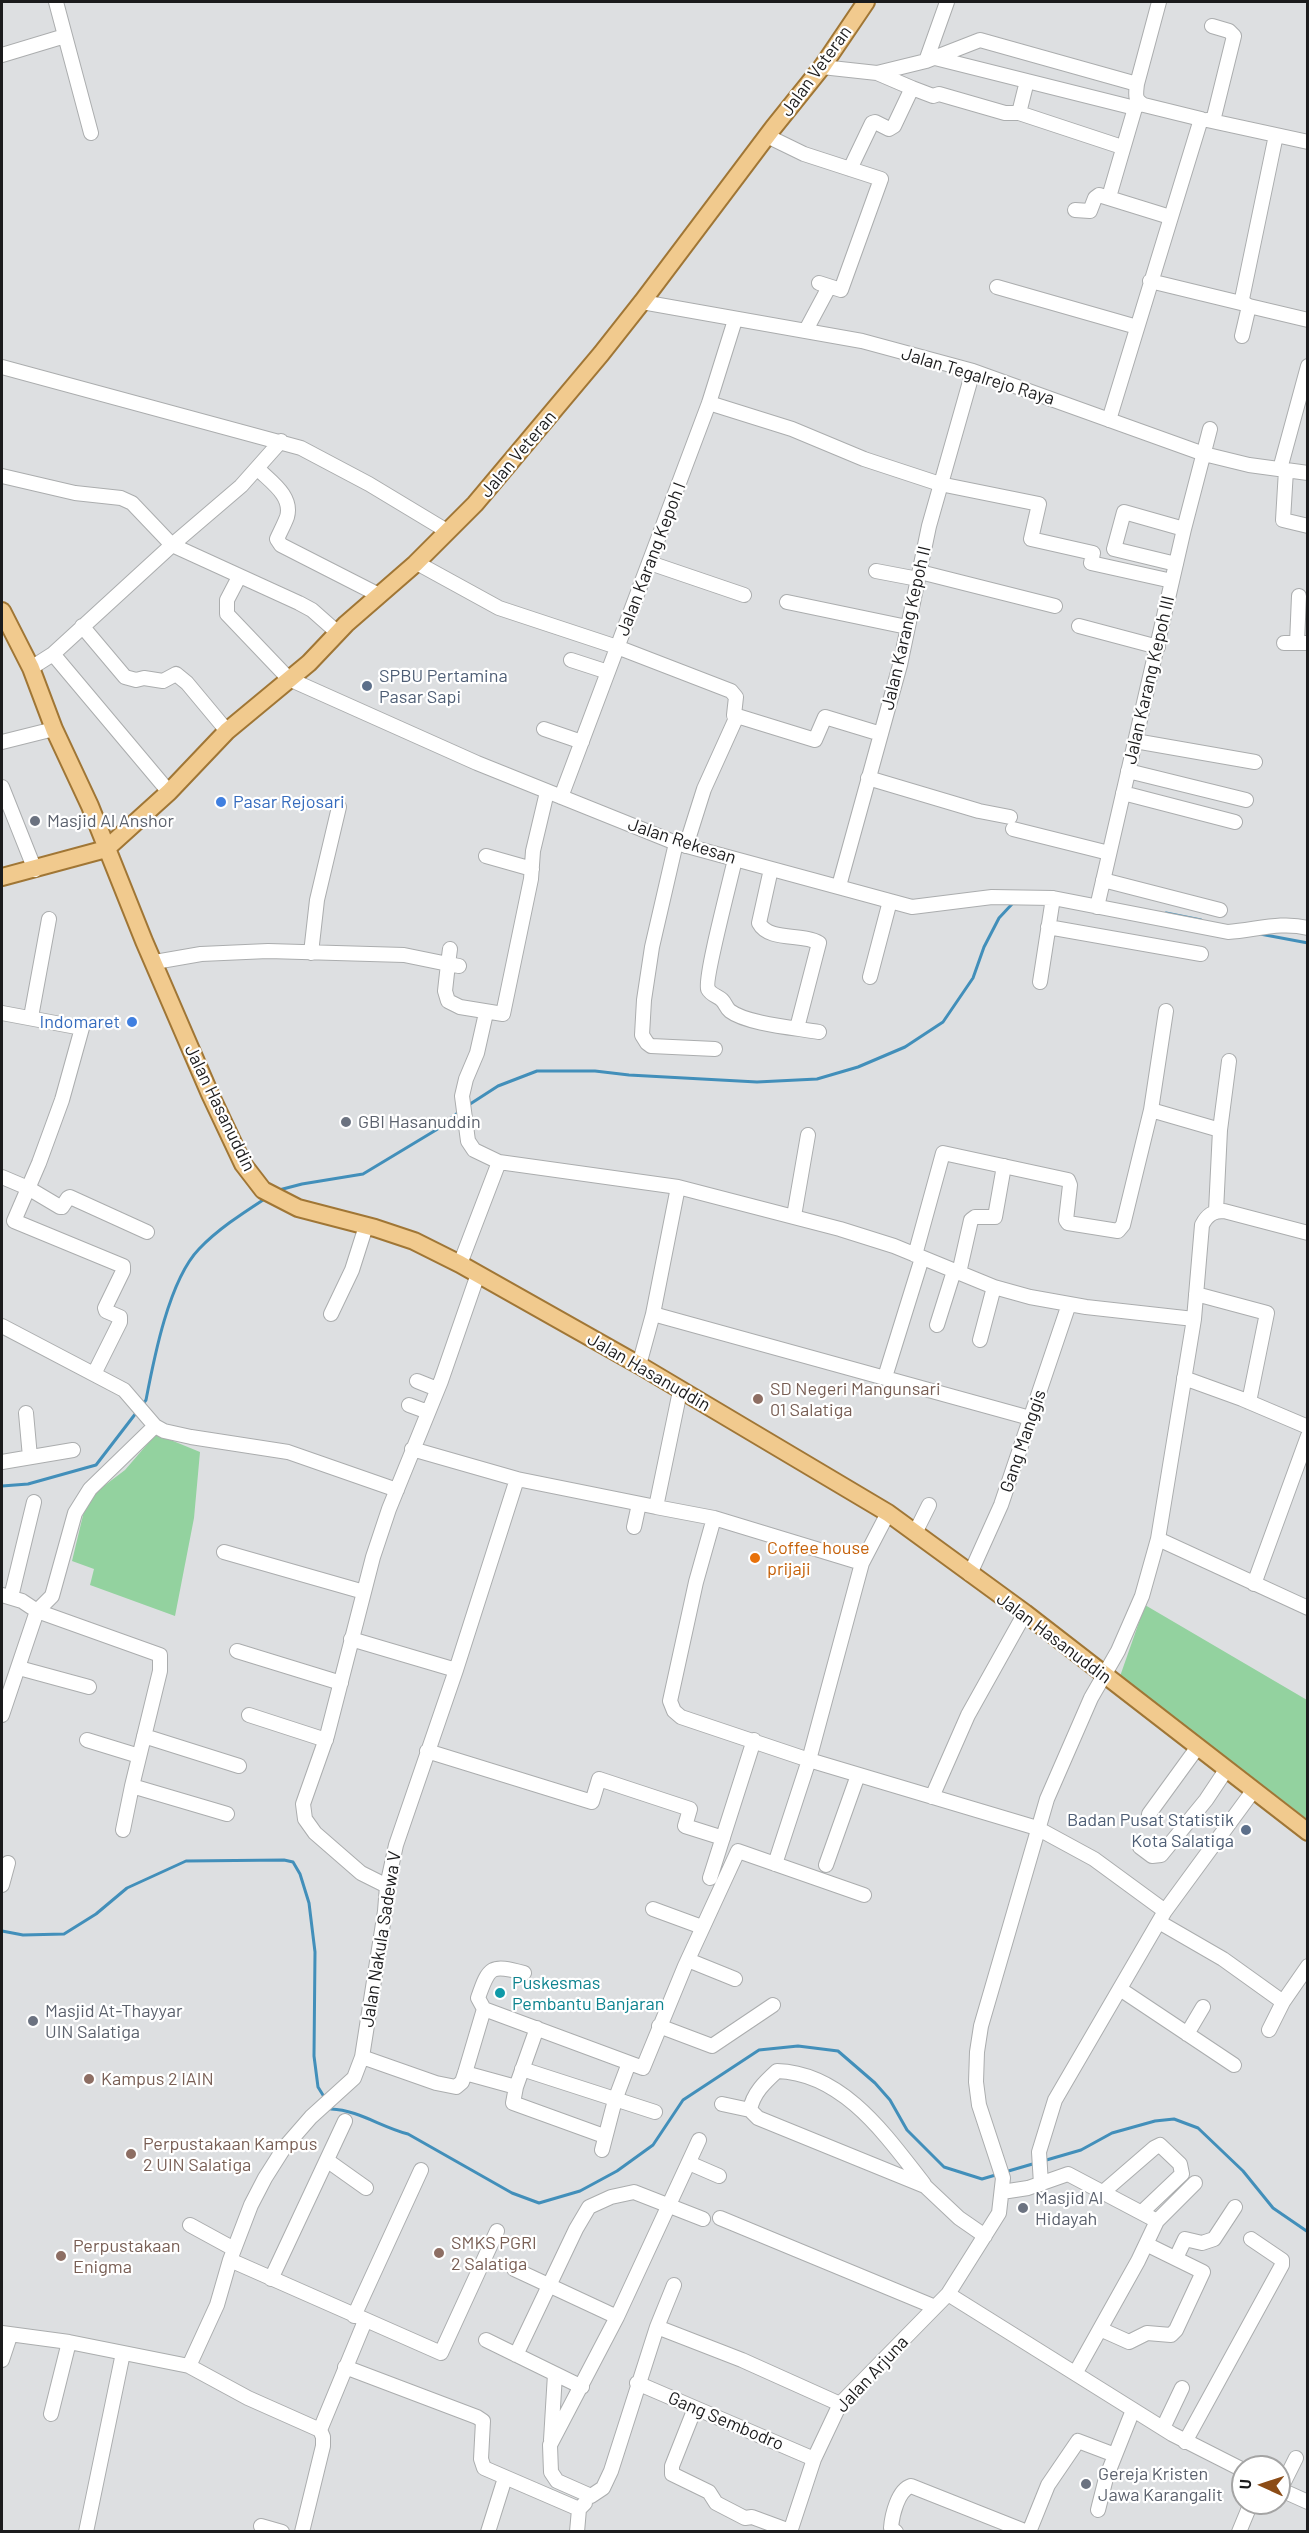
<!DOCTYPE html>
<html>
<head>
<meta charset="utf-8">
<style>
  body { margin:0 }
  #map { position:relative; width:1309px; height:2533px; overflow:hidden; background:#dddfe1; font-family:Barlow,sans-serif }
  canvas { display:block }
  .frame { position:absolute; inset:0; border:3px solid #1b1b1c; pointer-events:none }
  .north { position:absolute; left:1231px; top:2455px; width:60px; height:60px; box-sizing:border-box; background:#fff; border:2px solid #a4a4a4; border-radius:50%; rotate:273deg; font-size:16px; font-weight:700; line-height:24px; text-align:center; color:#1b1b1c }
  .north::after { content:''; display:block; margin:auto; width:21px; height:27px; background:#8c4c16; clip-path:polygon(50% 0,100% 100%,50% 72%,0 100%) }
</style>
</head>
<body>
<div id="map">
<canvas width="1309" height="2533"></canvas>
<div class="frame"></div>
<div class="north">U</div>
</div>
<script>
const c = document.querySelector('canvas').getContext('2d');
c.lineJoin = 'round';
function fill(path, color) { c.fillStyle = color; c.fill(path, 'evenodd'); }
function strokePath(path, color, width, dash) { c.strokeStyle = color; c.lineWidth = width; c.lineCap = dash ? 'butt' : 'round'; c.setLineDash(dash || []); c.stroke(path); }
function write(font, color, halo, rows, align = 'center') {
  c.font = font + ' Barlow,sans-serif'; c.lineWidth = 4.5; c.setLineDash([]); c.textBaseline = 'middle'; c.strokeStyle = halo; c.fillStyle = color; for (const [text, x, y, turn = 0] of rows) {
    c.save(); c.translate(x, y); c.rotate((+turn || 0) * Math.PI / 180); c.textAlign = isNaN(turn) ? turn : align; if (halo) c.strokeText(text, 0, 0); c.fillText(text, 0, 0); c.restore();
  }
}
const green = new Path2D(`
  M156,1434L200,1452L194,1518L175,1616L90,1585L94,1569L72,1561L85,1507L92,1495L125,1470Z
  M1145,1605L1307,1700V1819L1179,1721L1118,1682Z`);
const stream = new Path2D(`
  M1166,913L1201,920
  M1260,934L1308,943
  M467,1106L498,1086L537,1071H595L629,1075L757,1082L817,1079L858,1067L905,1047L943,1022L973,978L984,947L999,918L1013,903
  M279,1190L302,1184L363,1174L436,1130L459,1112
  M142,1405L146,1400C154,1358 169,1280 199,1249C218,1229 243,1213 266,1198
  M2,1486L28,1484L96,1465L136,1413
  M2,1931L23,1935L64,1934L96,1914L127,1888L186,1861L284,1860L293,1862L300,1874L309,1903L315,1952L314,2056L318,2087L326,2100
  M329,2105L331,2109C358,2110 381,2127 408,2134L512,2193L539,2203L580,2191L617,2171L653,2145L683,2100L759,2050L798,2046L838,2051L875,2083L890,2100L907,2130L944,2167L982,2179L999,2174
  M1043,2161L1081,2150L1112,2133L1155,2121L1174,2119L1198,2128L1243,2171L1273,2208L1308,2232
  M1005,2172L1036,2163`);
const minor = new Path2D(`
  M56,2L91,133
  M1212,26L1229,31L1234,36L1213,121
  M2,55L65,36
  M935,58L1135,108
  M926,61L947,2
  M822,67L877,73L912,88L894,126L889,129L875,122L872,123L850,169
  M877,73L926,61L980,40L1137,84
  M912,88L933,96L939,94L1005,113H1019L1027,81
  M1019,113L1122,147
  M1207,120L1308,142
  M1276,135L1242,299L1245,304L1249,306L1308,320
  M767,136L804,154L881,179L841,290L819,283
  M1109,197L1135,108L1141,103
  M1075,210L1090,211L1095,198L1099,195L1170,217
  M1150,281L1245,304
  M997,287L1137,327
  M642,302L862,341L973,371L1204,454L1249,465L1308,473
  M806,330L829,287
  M1242,336L1249,306
  M2,367L301,448L369,484L447,531
  M709,403L792,429L864,459L940,484L1039,504L1031,539L1093,553L1091,563L1172,581
  M1109,420L1201,119L1144,105C1134,101 1136,93 1137,84L1159,2
  M258,469C271,482 293,496 287,517C284,525 280,532 277,539L281,545L379,595
  M1280,469L1308,366
  M1286,470L1283,520L1308,526
  M2,476L75,493L121,498L132,503L172,545L299,603L312,610L338,633
  M417,563L499,608L617,647L731,691L736,697L734,715L815,740L825,717L881,734
  M650,563L744,595
  M1176,564L1114,549L1124,512L1184,529
  M876,571L918,579
  M920,572L1055,606
  M239,577L227,600V614L289,679L477,763L676,843L912,907L992,897L1053,898L1228,932C1256,930 1281,921 1308,928
  M787,602L907,627
  M82,626L125,677L136,680L144,678L163,681L176,674L187,683L227,731
  M1079,626L1158,647
  M1284,643H1308
  M1297,643L1299,596
  M53,654L169,792
  M571,660L608,672
  M31,668L53,654L172,545L241,486L281,441
  M544,729L582,742
  M1135,741L1255,762
  M2,742L54,729
  M1128,771L1246,800
  M868,778L979,811L1010,817
  M2,787L35,870
  M1123,793L1235,822
  M561,797L709,403L735,320
  M1013,829L1109,853
  M676,843L652,947L644,1000L642,1035L647,1043L651,1046L715,1049
  M686,846L704,789L737,716
  M486,856L532,869
  M735,859C731,878 704,979 708,989C711,995 718,996 722,1000C726,1004 726,1008 730,1011C747,1024 797,1028 819,1032
  M771,869L759,923C769,942 803,933 819,943L797,1028
  M1103,880L1220,910
  M839,886L900,665L929,526L973,371
  M1097,907L1184,529L1210,429
  M1048,927L1201,954
  M450,949L448,964L459,966
  M311,953L317,900L339,807
  M155,962L201,954L268,951L404,955L448,964L445,991L448,1001L460,1007L503,1014L531,879L533,851L547,792
  M870,977L890,901
  M1040,982L1053,898
  M1166,1011L1151,1110L1220,1130L1216,1211
  M2,1013L82,1028L62,1100L39,1163L14,1221L123,1266V1271L105,1308L106,1311L120,1317V1322L94,1374
  M486,1013L477,1053L466,1079L462,1096L468,1141L474,1150L499,1162L678,1187L840,1229L894,1246L994,1287L1030,1297L1086,1307L1194,1319
  M31,1017L49,919
  M1220,1130L1229,1061
  M2,1177L28,1188L60,1207H62L68,1198L70,1197L147,1232
  M794,1216L808,1135
  M915,1255L943,1153L1068,1180L1070,1185L1066,1220L1068,1223L1118,1231L1123,1225L1151,1110
  M460,1264L499,1162
  M959,1273L971,1220L975,1217H995L1004,1166
  M1196,1294L1267,1313L1249,1402
  M331,1314L352,1270L366,1226
  M653,1314L1030,1418
  M937,1325L954,1271
  M2,1326L124,1390L155,1426L164,1431L191,1437L288,1452L397,1490
  M980,1340L994,1287
  M639,1365L653,1314L678,1187
  M885,1377L922,1258
  M1184,1378L1242,1399L1308,1427
  M417,1381L437,1389
  M680,1391L656,1507L714,1518L862,1563L809,1760L1037,1828L1094,1859L1165,1911L1253,1791
  M409,1405L428,1412
  M26,1413L30,1457
  M412,1449L517,1479L656,1507
  M2,1462L73,1450
  M714,1518L696,1582L670,1701L674,1711L681,1717L809,1760L775,1864
  M634,1527L639,1504
  M915,1533L929,1505
  M1158,1539L1308,1608
  M224,1552L364,1592
  M862,1563L888,1513
  M970,1574L1001,1505L1069,1304
  M1254,1584L1308,1436
  M2,1595L22,1601L37,1611L160,1655V1671L132,1786L227,1814
  M11,1597L34,1502
  M351,1639L456,1670
  M237,1651L341,1683
  M19,1668L89,1687
  M2,1715L37,1611L52,1596L75,1513L90,1489L155,1426
  M249,1715L326,1740
  M144,1736L239,1766
  M87,1740L139,1756
  M427,1751L592,1802L599,1779L690,1809L685,1826L723,1838
  M932,1797L968,1715L1025,1613
  M1149,1814L1197,1748
  M123,1830L132,1786
  M1140,1847L1152,1856L1161,1855L1206,1800L1226,1770
  M826,1865L858,1775
  M710,1878L754,1740
  M2,1885L8,1863
  M387,1886L361,1873L315,1833L305,1819L303,1804L327,1736L373,1557L389,1509L441,1381L478,1274
  M653,1909L702,1927
  M1159,1922L1223,1959L1283,2002
  M688,1960L735,1979
  M1120,1989L1234,2065
  M484,2009L643,2068L685,1966L738,1851L864,1895
  M659,2026L712,2046L773,2005
  M537,2028L516,2087L513,2103L604,2136
  M1269,2030L1283,2002L1308,1966
  M1187,2034L1203,2007
  M362,2057L436,2083L456,2087L462,2082L465,2073L484,2009L478,1998C489,1966 491,1964 524,1973
  M522,2069L655,2112
  M465,2073L516,2087
  M722,2104L750,2110L758,2118L925,2186L959,2218L985,2236
  M750,2110C753,2093 765,2082 777,2071C844,2073 887,2137 924,2184
  M699,2140L617,2317L550,2445L551,2472L557,2481L591,2496L603,2488L611,2471L657,2327L742,2360L840,2404
  M602,2150L615,2100L629,2063
  M328,2161L366,2188
  M689,2163L719,2176
  M1041,2184L1039,2152L1055,2100L1165,1911
  M1002,2192L1028,2188L1068,2174L1157,2221L1138,2261L1076,2372
  M1102,2193L1154,2148L1160,2145L1180,2164L1182,2174L1142,2212
  M720,2218L935,2307
  M1157,2221L1195,2183
  M190,2225L234,2249
  M1176,2258L1185,2239L1202,2243L1214,2239L1235,2207
  M230,2260L441,2353L497,2231
  M514,2269L617,2317
  M271,2279L345,2121
  M948,2294L1172,2434L1243,2470
  M354,2316L421,2170
  M657,2327L674,2285
  M1100,2329L1129,2342L1147,2333L1171,2335L1176,2330L1203,2272L1146,2244
  M2,2333L69,2342L189,2366L248,2398L320,2430
  M486,2340L582,2387
  M516,2355L576,2229L589,2207L611,2197L634,2192L703,2219
  M2,2360L10,2336
  M189,2366L217,2305L230,2260L251,2205L265,2178L284,2148L311,2117L354,2078L362,2057L385,1911L387,1886L396,1845L456,1670L517,1479
  M345,2367L477,2417L483,2421L481,2459L484,2468L579,2509
  M637,2383L814,2459
  M695,2408L672,2466V2474L709,2492L716,2503L745,2518L752,2517L790,2531
  M51,2414L69,2342
  M1163,2428L1182,2388
  M320,2430L365,2321
  M551,2440L555,2374
  M1185,2442L1282,2265V2260L1251,2239
  M1279,2489L1308,2502
  M1280,2490L1296,2458
  M1098,2510L1106,2478L1133,2410
  M261,2526L282,2532
  M86,2532L123,2353
  M302,2532L323,2446V2437L320,2430
  M488,2532L505,2478
  M577,2532L579,2509L585,2503
  M790,2532L814,2459L840,2404L948,2294L999,2213L1003,2178L979,2105L976,2082L977,2052L981,2026L1047,1799L1091,1698L1118,1651L1142,1596L1158,1539L1194,1319L1202,1225C1207,1215 1213,1211 1224,1211L1308,1233
  M896,2532L891,2528C892,2515 898,2490 911,2486L1027,2532
  M1029,2532L1048,2485L1078,2441L1115,2455
  M1239,2532L1251,2503`);
const major = new Path2D(`
  M2,611L31,668L54,729L90,806L144,941L210,1094L243,1164L263,1190L298,1208L375,1228L414,1241L460,1264L639,1365L888,1513L1025,1613L1308,1832
  M2,877L106,849L169,792L227,731L309,663L346,624L415,564L475,504L601,354L642,302L773,128L822,67L866,2`);
const markers = [
  [367,686,6,"#5c6f8a"],
  [221,802,6,"#3f7fe0"],
  [35,821,6,"#6b7280"],
  [132,1022,6,"#3f7fe0"],
  [346,1122,6,"#6b7280"],
  [758,1399,6,"#8d6e63"],
  [755,1558,6,"#e8710a"],
  [1246,1830,6,"#5c6f8a"],
  [500,1993,6,"#0f9aa8"],
  [33,2021,6,"#6b7280"],
  [89,2079,6,"#8d6e63"],
  [131,2154,6,"#8d6e63"],
  [1023,2208,6,"#6b7280"],
  [439,2253,6,"#8d6e63"],
  [61,2256,6,"#8d6e63"],
  [1086,2484,6,"#6b7280"]
];
const streetNames = [
  ["Jalan Veteran",816,71,-54],
  ["Jalan Tegalrejo Raya",978,376,17],
  ["Jalan Veteran",518,454,-50],
  ["Jalan Karang Kepoh I",651,559,-69],
  ["Jalan Karang Kepoh II",906,628,-77],
  ["Jalan Karang Kepoh III",1149,680,-77],
  ["Jalan Rekesan",682,841,18],
  ["Jalan Hasanuddin",220,1108,64],
  ["Jalan Hasanuddin",649,1372,30],
  ["Gang Manggis",1023,1441,-71],
  ["Jalan Hasanuddin",1054,1638,37],
  ["Jalan Nakula Sadewa V",381,1939,-81],
  ["Jalan Arjuna",872,2374,-47],
  ["Gang Sembodro",726,2421,23]
];
const serviceNames = [
  ["SPBU Pertamina",379,676],
  ["Pasar Sapi",379,697],
  ["Badan Pusat Statistik",1234,1820,"right"],
  ["Kota Salatiga",1234,1841,"right"]
];
const shopNames = [
  ["Pasar Rejosari",233,802],
  ["Indomaret",120,1022,"right"]
];
const worshipNames = [
  ["Masjid Al Anshor",47,821],
  ["GBI Hasanuddin",358,1122],
  ["Masjid At-Thayyar",45,2011],
  ["UIN Salatiga",45,2032],
  ["Masjid Al",1035,2198],
  ["Hidayah",1035,2219],
  ["Gereja Kristen",1098,2474],
  ["Jawa Karangalit",1098,2495]
];
const educationNames = [
  ["SD Negeri Mangunsari",770,1389],
  ["01 Salatiga",770,1410],
  ["Kampus 2 IAIN",101,2079],
  ["Perpustakaan Kampus",143,2144],
  ["2 UIN Salatiga",143,2165],
  ["SMKS PGRI",451,2243],
  ["2 Salatiga",451,2264],
  ["Perpustakaan",73,2246],
  ["Enigma",73,2267]
];
const foodNames = [
  ["Coffee house",767,1548],
  ["prijaji",767,1569]
];
const cultureNames = [
  ["Puskesmas",512,1983],
  ["Pembantu Banjaran",512,2004]
];
fill(green, '#93d29f');
strokePath(stream, '#428fba', 3);
strokePath(minor, '#abadae', 16);
strokePath(major, '#a07635', 20);
strokePath(minor, '#fff', 14);
strokePath(major, '#f1ca8e', 16);
for (const [x, y, r, color] of markers) { const dot = new Path2D(); dot.arc(x, y, r, 0, 2 * Math.PI); c.fillStyle = color; c.fill(dot); strokePath(dot, '#fff', 2); }
write('18px', '#1b1b1c', '#fff', streetNames);
write('18px', '#4e5e75', '#fff', serviceNames, 'left');
write('18px', '#366cbe', '#fff', shopNames, 'left');
write('18px', '#5b616d', '#fff', worshipNames, 'left');
write('18px', '#785e54', '#fff', educationNames, 'left');
write('18px', '#c56008', '#fff', foodNames, 'left');
write('18px', '#0d838f', '#fff', cultureNames, 'left');
</script>
</body>
</html>
